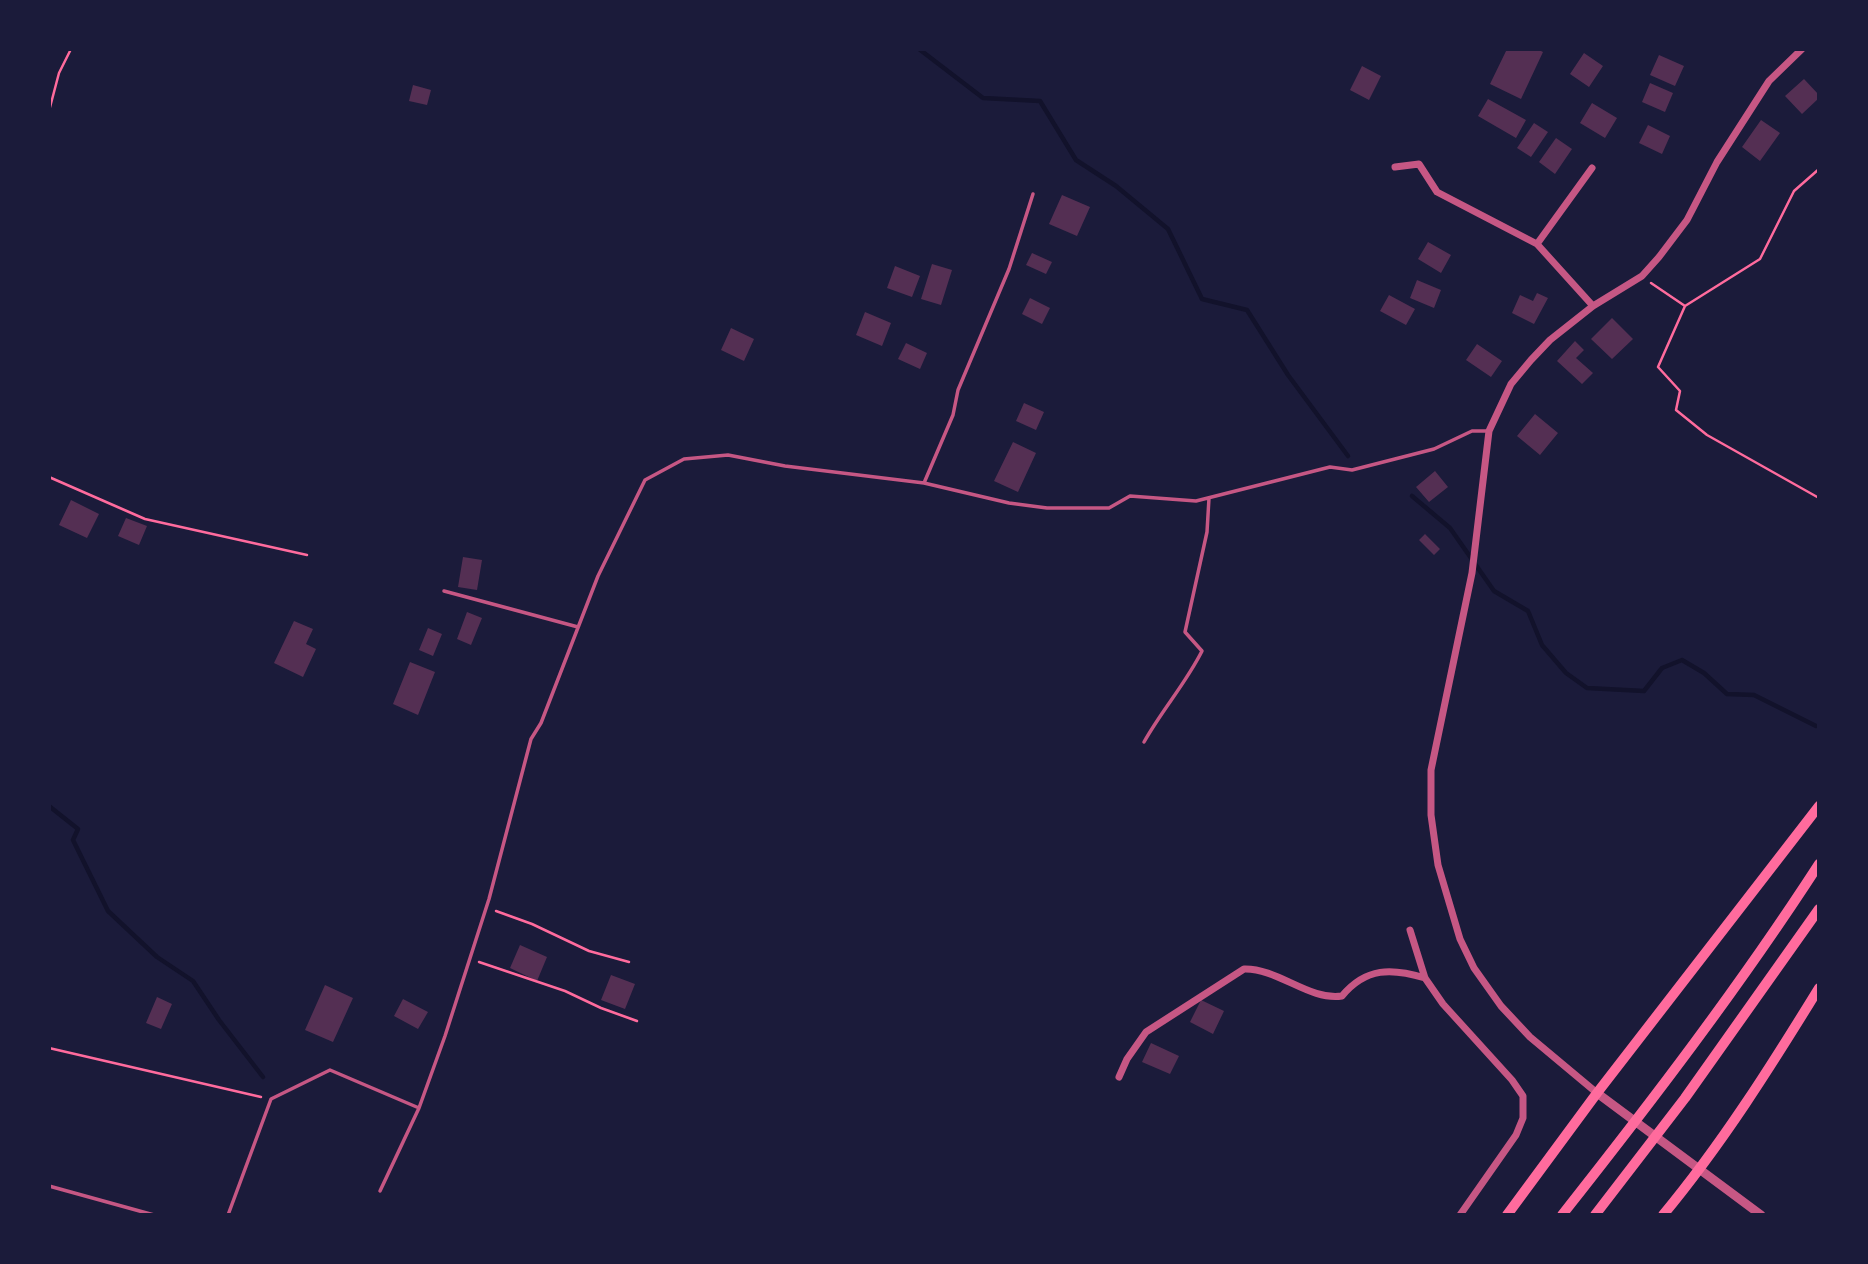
<!DOCTYPE html>
<html>
<head>
<meta charset="utf-8">
<style>
  body { margin:0 }
  #map { position:relative; width:1868px; height:1264px; overflow:hidden; background:#1b1b3a; font-family:Helvetica,sans-serif }
  canvas { display:block }
  .frame { position:absolute; inset:0; border:51px solid #1b1b3a; pointer-events:none }
</style>
</head>
<body>
<div id="map">
<canvas width="1868" height="1264"></canvas>
<div class="frame"></div>
</div>
<script>
const c = document.querySelector('canvas').getContext('2d');
c.lineJoin = 'round';
function strokePath(path, color, width, dash) { c.strokeStyle = color; c.lineWidth = width; c.lineCap = dash ? 'butt' : 'round'; c.setLineDash(dash || []); c.stroke(path); }
function fill(path, color) { c.fillStyle = color; c.fill(path, 'evenodd'); }
const stream = new Path2D(`
  M919,49L983,98L1040,101L1076,160L1116,186L1168,229L1202,299L1247,310L1288,375L1348,456
  M1412,496L1450,528L1494,591L1528,611L1542,645L1566,673L1587,688L1644,691L1662,668L1682,660L1704,673L1727,694L1754,695L1816,726
  M49,806L78,829L73,840L108,911L157,957L193,981L219,1020L263,1077`);
const building = new Path2D(`
  M1507,49H1537L1543,52L1521,99L1490,84Z
  M1584,53L1603,66L1589,87L1570,74Z
  M1659,55L1684,66L1675,86L1650,75Z
  M1362,66L1381,76L1369,100L1350,90Z
  M1804,79L1819,95V98L1802,114L1785,96Z
  M1650,83L1673,93L1665,112L1642,102Z
  M413,85L431,90L427,105L409,101Z
  M1488,99L1526,120L1516,138L1478,116Z
  M1592,103L1617,118L1605,138L1580,123Z
  M1761,120L1780,133L1760,161L1742,147Z
  M1534,123L1548,132L1531,157L1517,148Z
  M1648,125L1670,136L1662,154L1639,143Z
  M1556,138L1572,149L1555,174L1539,162Z
  M1062,195L1090,207L1077,236L1049,224Z
  M1428,242L1451,255L1441,273L1418,259Z
  M1032,253L1052,262L1046,274L1026,265Z
  M932,264L952,270L941,305L921,299Z
  M895,266L920,276L912,297L887,288Z
  M1417,280L1441,290L1434,308L1410,298Z
  M1537,293L1548,298L1534,324L1512,313L1520,295L1533,301Z
  M1389,295L1415,309L1406,325L1380,311Z
  M1030,298L1050,308L1042,324L1022,314Z
  M865,312L891,323L882,346L856,335Z
  M1612,318L1633,339L1612,359L1591,339Z
  M731,328L754,339L744,361L721,350Z
  M1575,341L1584,350L1576,358L1593,373L1582,384L1557,361Z
  M906,343L927,353L920,369L898,359Z
  M1477,344L1502,361L1491,377L1466,360Z
  M1024,403L1044,412L1036,430L1016,421Z
  M1535,414L1558,433L1540,455L1517,436Z
  M1013,442L1036,453L1018,492L994,481Z
  M1435,471L1448,487L1429,502L1416,487Z
  M71,500L99,514L87,538L59,525Z
  M126,518L147,526L139,545L118,536Z
  M1425,534L1440,549L1434,555L1419,540Z
  M463,557L482,560L477,590L458,587Z
  M467,612L482,618L471,645L457,639Z
  M294,621L313,629L306,644L316,649L303,677L274,663Z
  M428,628L442,634L433,656L419,650Z
  M410,662L435,672L418,715L393,704Z
  M520,945L547,957L537,981L510,968Z
  M611,975L635,984L625,1009L601,1000Z
  M325,985L353,998L333,1042L305,1030Z
  M157,997L172,1004L161,1029L146,1023Z
  M403,999L428,1012L418,1029L394,1016Z
  M1201,1000L1224,1011L1213,1034L1190,1022Z
  M1151,1043L1179,1056L1170,1074L1142,1062Z`);
const path = new Path2D(`
  M49,111L59,73L71,49
  M1651,283L1685,306L1760,259L1794,191L1819,169
  M1685,306L1658,367L1680,391L1676,410L1707,435L1819,498
  M49,477L145,519L307,555
  M496,911L532,924L589,951L629,962
  M479,962L565,991L601,1008L637,1021
  M49,1048L261,1097`);
const service = new Path2D(`
  M924,483L953,415L958,390L1009,269L1033,194
  M444,591L578,627
  M1144,742C1162,710 1186,683 1202,651L1185,632L1207,532L1209,498
  M49,1186L154,1215
  M380,1191L419,1108
  M228,1215L271,1099L330,1070L419,1108L445,1036L489,899L531,739L541,723L598,576L645,480L684,459L728,455L785,466L924,483L1009,503L1047,508H1109L1130,496L1196,501L1330,467L1352,470L1434,449L1472,431H1489`);
const minor = new Path2D(`
  M1395,167L1419,164L1437,192L1537,244L1593,306
  M1537,244L1592,168
  M1410,930L1425,978L1443,1004L1512,1080L1523,1096V1118L1516,1135L1460,1215
  M1119,1077L1127,1059L1146,1032L1244,969C1278,968 1309,1001 1342,996C1366,967 1392,968 1425,978
  M1597,1093L1530,1037L1501,1006L1474,968L1460,939L1438,865L1431,815V770L1472,573L1489,431L1511,384L1531,360L1550,340L1593,306L1642,276L1659,257L1687,220L1717,162L1769,81L1802,49`);
const tertiary = new Path2D(`
  M1597,1093L1761,1215`);
const primary = new Path2D(`
  M1507,1215L1597,1093L1819,806
  M1562,1215C1652,1101 1740,986 1819,864
  M1595,1215L1685,1098L1819,909
  M1663,1215C1722,1144 1771,1066 1819,988`);
strokePath(stream, '#12122b', 4.5);
fill(building, '#542f53');
strokePath(path, '#ff6b9d', 2.5);
strokePath(service, '#c65784', 3.5);
strokePath(minor, '#c65784', 7);
strokePath(tertiary, '#c65784', 9);
strokePath(primary, '#ff6b9d', 10);
</script>
</body>
</html>
